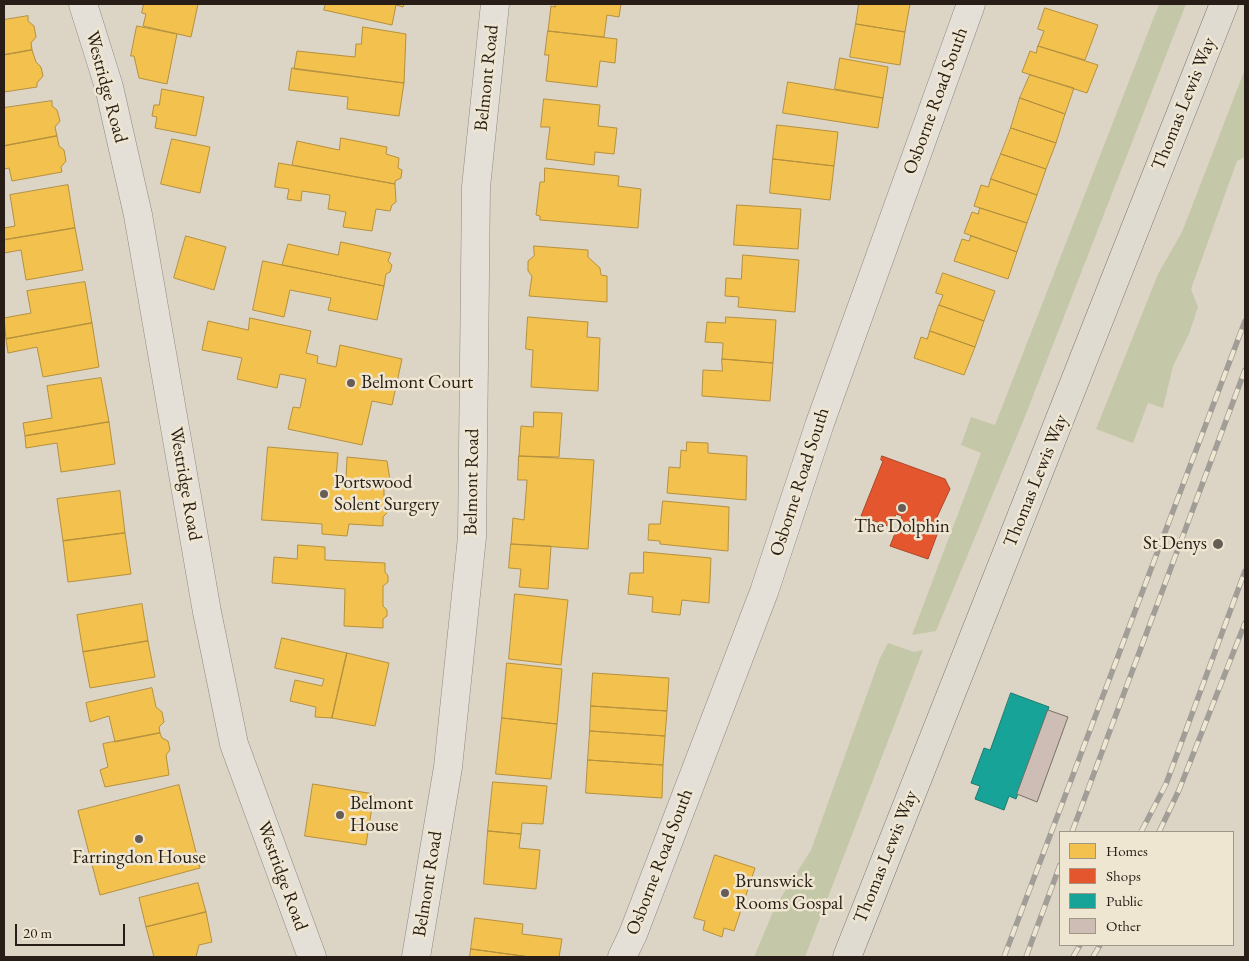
<!DOCTYPE html>
<html>
<head>
<meta charset="utf-8">
<style>
  body { margin:0 }
  #map { position:relative; width:1249px; height:961px; overflow:hidden; background:#dcd4c4; font-family:"EB Garamond",serif }
  canvas { display:block }
  .frame { position:absolute; inset:0; border:5px solid #281d17; pointer-events:none }
  .legend { position:absolute; left:1059px; top:831px; width:175px; height:115px; box-sizing:border-box; background:#efe6d2; border:1px solid #9f9687; margin:0; padding:6px 9px; list-style:none; font-size:15px; color:#281d17 }
  .legend li { display:flex; align-items:center; gap:10px; height:25px }
  .legend b { width:25px; border:1px solid #9f9687 }
  .scale { position:absolute; left:15px; top:924px; width:110px; height:22px; box-sizing:border-box; border:2px solid #281d17; border-top:0; padding-left:6px; font-size:15px; line-height:18px; white-space:nowrap; color:#281d17; -webkit-text-stroke:4px #efe6d2; paint-order:stroke }
</style>
</head>
<body>
<div id="map">
<canvas width="1249" height="961"></canvas>
<div class="frame"></div>
<ul class="legend">
<li><b style="height:14px;background:#f2c14e"></b>Homes</li>
<li><b style="height:14px;background:#e4572e"></b>Shops</li>
<li><b style="height:14px;background:#17a398"></b>Public</li>
<li><b style="height:14px;background:#cebdb4"></b>Other</li>
</ul>
<div class="scale">20 m</div>
</div>
<script>
const c = document.querySelector('canvas').getContext('2d');
c.lineJoin = 'round';
function fill(path, color) { c.fillStyle = color; c.fill(path, 'evenodd'); }
function strokePath(path, color, width, dash) { c.strokeStyle = color; c.lineWidth = width; c.lineCap = dash ? 'butt' : 'round'; c.setLineDash(dash || []); c.stroke(path); }
function write(font, color, halo, rows, align = 'center') {
  c.font = font + ' "EB Garamond",serif'; c.lineWidth = 5; c.setLineDash([]); c.textBaseline = 'middle'; c.strokeStyle = halo; c.fillStyle = color; for (const [text, x, y, turn = 0] of rows) {
    c.save(); c.translate(x, y); c.rotate((+turn || 0) * Math.PI / 180); c.textAlign = isNaN(turn) ? turn : align; if (halo) c.strokeText(text, 0, 0); c.fillText(text, 0, 0); c.restore();
  }
}
const green = new Path2D(`
  M1159,4H1186L1024,419L936,631L912,635L981,453L961,445L971,417L995,425Z
  M1245,69V157L1237,161L1191,289L1198,307L1189,334L1173,366L1163,408L1148,403L1133,443L1096,429L1158,274L1182,232Z
  M888,643L914,652L923,650L805,957H754L775,907L811,850L880,658Z`);
const homes = new Path2D(`
  M144,4H198L191,37L143,26L146,14L142,13Z
  M326,4H404L403,7L396,5L392,25L324,10Z
  M555,4H621L619,17L607,15L604,37L548,31L551,6L555,7Z
  M859,4H910L905,32L856,24Z
  M1045,8L1098,25L1085,60L1038,46L1044,31L1038,29Z
  M28,16V21L34,26L36,37L31,43L32,50L4,55V20Z
  M856,24L905,32L900,65L850,57Z
  M137,26L177,34L167,84L139,78L134,56H131Z
  M363,27L406,34L404,83L294,69L297,51L355,57L356,44H361Z
  M548,31L617,39L615,63L600,61L597,87L546,81L549,55H545Z
  M1038,46L1098,65L1087,93L1022,72L1030,51L1036,53Z
  M32,50L36,62L41,67L43,76L37,83V87L4,92V55Z
  M840,58L888,67L883,98L835,89Z
  M292,68L404,83L399,116L347,109L348,97L289,90Z
  M1030,75L1074,88L1065,114L1020,98Z
  M788,82L883,98L878,128L783,113Z
  M162,89L204,97L196,136L155,128L157,117L152,116L154,105H159Z
  M1020,98L1065,114L1056,143L1011,128Z
  M544,99L600,105L598,126L617,128L614,154L595,152L594,165L546,159L550,127H541Z
  M52,101V106L57,110L60,121L55,127L57,136L4,146V108Z
  M777,125L838,132L834,166L773,159Z
  M1011,128L1056,143L1046,169L1001,154Z
  M57,136L59,146L64,150L66,161L61,167L62,172L12,181L9,168L4,169V146Z
  M341,138L387,147L386,154L399,158L398,168L402,170L401,178L395,181V184L292,165L297,141L339,150Z
  M172,139L210,147L200,193L161,184Z
  M1001,154L1046,169L1037,195L991,179Z
  M773,159L834,166L830,200L770,193Z
  M279,163L395,184L396,202L392,205L390,211L376,209L372,231L343,227L346,212L328,209L330,195L302,191L301,201L287,199L289,189L275,187Z
  M545,168L619,176L618,186L641,189L638,228L540,220V216L536,215L540,182H544Z
  M991,179L1037,195L1027,223L974,206L981,185L988,187Z
  M68,185L75,228L4,240V228L15,226L10,195Z
  M737,205L801,209L798,249L734,245Z
  M980,208L1027,223L1017,252L964,233L972,212L978,214Z
  M75,228L83,270L26,280L21,250L4,253V240Z
  M186,236L226,247L214,290L174,278Z
  M971,236L1017,252L1008,279L954,261L962,239L969,241Z
  M341,242L391,253L388,261L392,265L390,272L386,274L384,286L282,265L288,244L338,255Z
  M534,246L588,250V257L600,268L601,275L607,276V302L529,296L532,276L528,271V261L534,256Z
  M743,255L799,260L795,312L738,307L739,297L725,296L726,278L741,279Z
  M263,261L384,286L377,320L328,310L331,298L290,290L284,317L253,310Z
  M943,273L995,291L984,321L939,305L943,295L936,293Z
  M85,282L92,323L6,339L4,318L31,313L27,291Z
  M939,305L984,321L975,347L930,331Z
  M528,317L588,322L587,337L600,338L598,391L531,387L533,350L526,349Z
  M726,317L776,320L773,363L722,359L723,343L705,342L707,322L725,323Z
  M250,318L311,331L306,353L318,356L317,363L336,367L340,345L402,359L392,405L372,401L362,445L288,429L293,407L300,408L306,379L280,374L277,388L237,379L242,358L202,350L208,321L248,330Z
  M92,323L99,367L43,377L37,347L8,353L6,339Z
  M930,331L975,347L964,375L914,358L921,337L927,339Z
  M722,359L773,363L770,401L702,396L703,370L722,371Z
  M101,378L109,422L25,436L23,423L52,418L47,386Z
  M534,412L562,413L559,457L519,456L521,426L533,427Z
  M109,422L115,464L61,472L57,443L26,448L25,436Z
  M687,442L708,443V453L747,456L746,500L667,493L669,467L680,468L681,450L686,451Z
  M268,447L338,453L336,478L346,479L347,457L387,461L390,480L384,484V503L388,507L387,513L383,517V526L349,524L347,536L322,534V524L262,520Z
  M519,456L594,460L588,549L511,544L513,518L524,520L527,480H518Z
  M120,491L125,533L63,541L57,499Z
  M663,501L729,507L728,551L660,544V541L648,540L649,524H660Z
  M125,533L131,574L68,582L63,541Z
  M511,544L551,546L548,589L519,587L521,569L509,568Z
  M298,545L325,547V560L385,563V572L388,576V582L383,586V606L387,610V616L383,619V628L344,626L345,589L272,583L274,557L297,559Z
  M644,552L711,558L709,603L682,600L680,615L652,612L653,597L628,594L630,573H643Z
  M515,594L568,600L561,665L509,659Z
  M142,604L148,641L83,652L77,615Z
  M282,638L347,653L332,718L315,717L316,707L290,701L295,680L322,686L324,679L275,668Z
  M148,641L155,677L90,688L83,652Z
  M347,653L389,663L375,726L332,718Z
  M507,663L562,669L557,724L502,718Z
  M593,673L669,678L667,711L591,706Z
  M152,688L156,707L162,712L164,722L159,727L160,733L115,742L109,716L90,722L86,703Z
  M591,706L667,711L665,736L590,731Z
  M502,718L557,724L551,779L496,774Z
  M590,731L665,736L663,765L588,760Z
  M160,733L162,738L168,741L170,750L166,755L169,775L105,787L100,770L108,767L103,744Z
  M588,760L663,765L662,798L586,793Z
  M493,782L547,786L543,824L522,823L521,834L488,831Z
  M313,784L374,794L366,845L305,836Z
  M179,785L200,868L100,895L78,811Z
  M488,831L521,834L519,848L540,850L536,889L484,884Z
  M715,855L755,868L734,931L724,928L722,937L703,930L705,921L694,918Z
  M198,883L206,912L146,927L139,898Z
  M206,912L212,942L199,945L196,957H154L146,927Z
  M475,918L523,924L522,934L562,939L559,957H530L471,949Z
  M471,949L530,957H470Z`);
const shops = new Path2D(`
  M882,456L945,479L950,489L931,530L938,532L928,559L890,546L902,516L896,514L891,527L861,516L883,461L881,460Z`);
const public = new Path2D(`
  M1011,693L1049,707L1016,799L1009,796L1004,810L975,799L980,786L971,783L984,748L990,750Z`);
const building = new Path2D(`
  M1048,710L1068,717L1037,802L1017,794Z`);
const minor = new Path2D(`
  M83,4L109,87L138,215L207,612L234,744L312,957
  M416,957L448,767L472,537L476,187L495,4
  M622,957L633,934L764,592L820,423L971,4`);
const major = new Path2D(`
  M847,957L1224,4`);
const rail = new Path2D(`
  M1072,832L1245,370
  M1141,832L1166,784L1245,571
  M1159,832L1179,790L1245,623
  M1004,957L1245,321
  M1026,957L1060,865
  M1073,957L1080,945
  M1093,957L1100,945`);
const markers = [
  [351,383,5,"#675d54"],
  [324,494,5,"#675d54"],
  [902,508,5,"#675d54"],
  [1218,544,6,"#675d54"],
  [340,815,5,"#675d54"],
  [139,839,5,"#675d54"],
  [725,893,5,"#675d54"]
];
const streetNames = [
  ["Belmont Road",487,78,-84],
  ["Westridge Road",106,87,75],
  ["Osborne Road South",936,101,-70],
  ["Thomas Lewis Way",1184,104,-68],
  ["Thomas Lewis Way",1036,481,-68],
  ["Belmont Road",472,482,-89],
  ["Osborne Road South",800,482,-72],
  ["Westridge Road",185,484,80],
  ["Thomas Lewis Way",886,857,-68],
  ["Osborne Road South",660,862,-69],
  ["Westridge Road",282,876,70],
  ["Belmont Road",428,884,-81]
];
const poiNames = [
  ["Belmont Court",361,383],
  ["Portswood",334,483],
  ["Solent Surgery",334,505],
  ["The Dolphin",902,527,"center"],
  ["St Denys",1207,544,"right"],
  ["Belmont",350,804],
  ["House",350,826],
  ["Farringdon House",139,858,"center"],
  ["Brunswick",735,882],
  ["Rooms Gospal",735,904]
];
fill(green, '#c5c8a8');
fill(homes, '#f2c14e');
strokePath(homes, '#b5903e', 1);
fill(shops, '#e4572e');
strokePath(shops, '#ac4627', 1);
fill(public, '#17a398');
strokePath(public, '#1c7b71', 1);
fill(building, '#cebdb4');
strokePath(building, '#767068', 1);
strokePath(minor, '#8f8980', 29);
strokePath(major, '#767068', 29);
strokePath(minor, '#e4e0d8', 28);
strokePath(major, '#dfdbd1', 28);
strokePath(rail, '#a19e97', 5.5);
strokePath(rail, '#efe6d2', 4, [11]);
for (const [x, y, r, color] of markers) { const dot = new Path2D(); dot.arc(x, y, r, 0, 2 * Math.PI); c.fillStyle = color; c.fill(dot); strokePath(dot, '#efe6d2', 2); }
write('19px', '#281d17', '#efe6d2', streetNames);
write('19px', '#281d17', '#efe6d2', poiNames, 'left');
</script>
</body>
</html>
